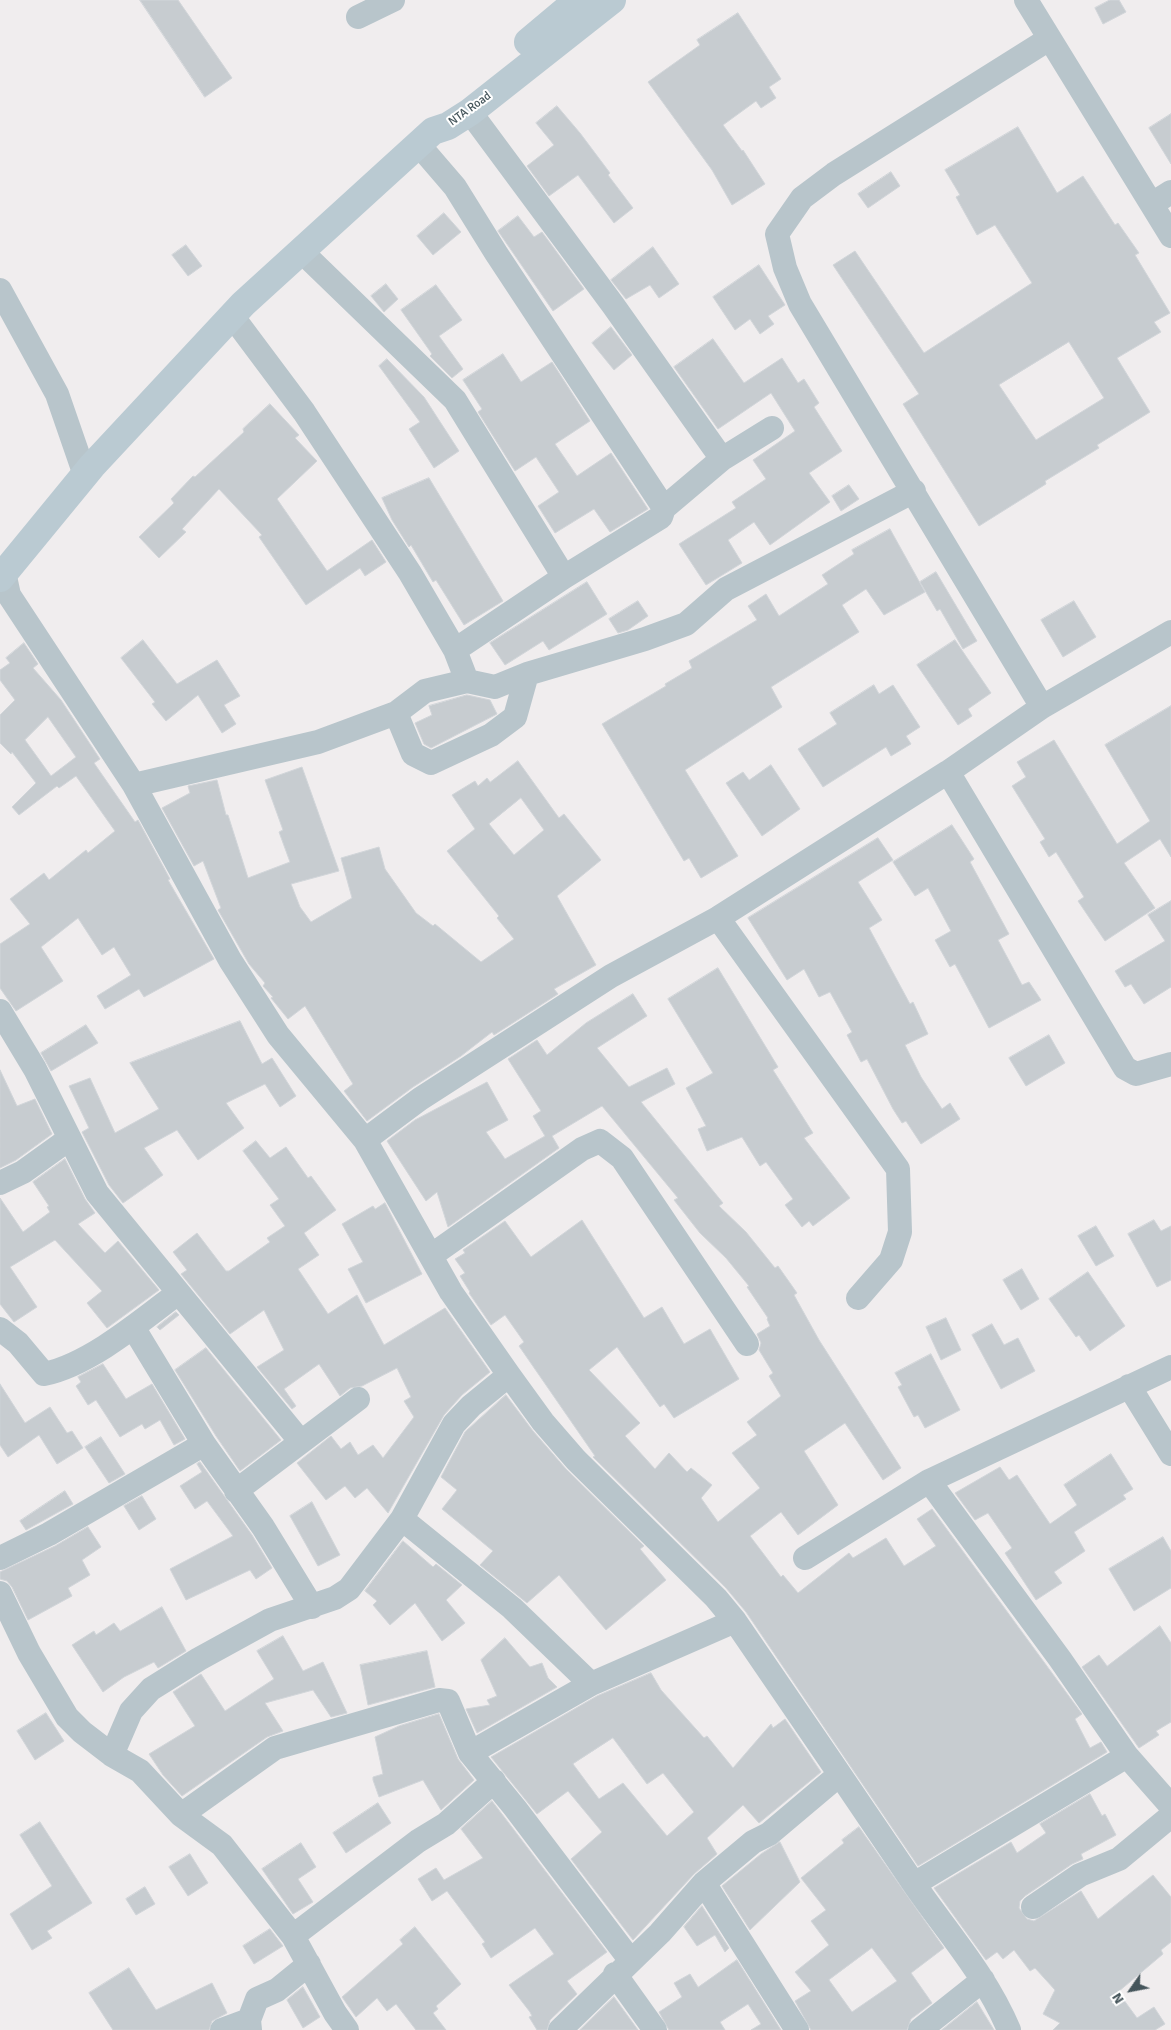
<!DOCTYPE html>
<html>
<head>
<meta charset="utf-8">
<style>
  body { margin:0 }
  #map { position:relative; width:1171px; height:2030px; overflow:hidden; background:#f0edee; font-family:Signika,sans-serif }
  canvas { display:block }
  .north { position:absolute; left:1106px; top:1965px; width:50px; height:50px; -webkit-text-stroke:4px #fff; paint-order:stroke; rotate:237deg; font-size:14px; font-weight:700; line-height:20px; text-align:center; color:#45555b }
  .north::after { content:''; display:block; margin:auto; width:18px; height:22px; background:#45555b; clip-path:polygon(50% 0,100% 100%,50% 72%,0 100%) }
</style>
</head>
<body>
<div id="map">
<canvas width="1171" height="2030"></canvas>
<div class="north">N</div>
</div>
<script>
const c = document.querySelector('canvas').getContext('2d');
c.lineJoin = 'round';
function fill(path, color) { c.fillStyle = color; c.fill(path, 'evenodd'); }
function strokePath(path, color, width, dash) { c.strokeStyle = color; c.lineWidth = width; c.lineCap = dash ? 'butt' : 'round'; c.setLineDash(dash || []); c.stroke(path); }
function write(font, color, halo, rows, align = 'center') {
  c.font = font + ' Signika,sans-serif'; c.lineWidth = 4; c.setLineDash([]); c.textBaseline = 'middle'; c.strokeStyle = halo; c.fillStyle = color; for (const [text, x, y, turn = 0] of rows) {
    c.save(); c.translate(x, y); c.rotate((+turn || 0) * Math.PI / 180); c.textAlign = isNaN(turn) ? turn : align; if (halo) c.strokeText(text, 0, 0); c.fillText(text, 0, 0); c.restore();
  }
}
const building = new Path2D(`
  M140,0H178L232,78L205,97Z
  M1110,0H1119L1126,12L1103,24L1095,8Z
  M738,13L781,79L769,87L776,98L761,108L756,101L723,125L742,151L743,150L765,184L732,205L712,170L648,82L700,45L697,40Z
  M557,106L580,133L610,173L608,175L633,208L614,223L578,175L549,196L527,166L554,145L536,123Z
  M1171,114V164L1149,128Z
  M1018,127L1057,193L1083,176L1115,225L1118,223L1139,253L1135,255L1170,313L1154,322L1161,332L1117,358L1150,412L1097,445L1099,448L1045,481L1046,484L979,526L903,404L919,394L833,265L855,251L924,353L1032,283L995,225L977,235L956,197L960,195L945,170ZM1069,342L1104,398L1036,440L999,385Z
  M891,172L900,186L868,208L858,194Z
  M444,213L461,232L433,255L417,236Z
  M518,216L534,237L542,232L584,289L553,311L498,231Z
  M186,245L202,266L188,276L172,255Z
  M653,247L679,284L659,298L650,285L626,299L611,280Z
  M759,265L785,305L768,316L774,324L760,334L750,319L735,330L713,297Z
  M386,284L398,299L384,312L371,296Z
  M436,285L462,320L439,336L463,369L452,378L430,356L432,354L401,310Z
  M611,327L632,355L614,370L592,343Z
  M713,339L744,383L782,358L798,383L804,379L819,403L814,407L842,451L809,473L830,502L770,545L754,522L728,540L742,563L706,585L679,544L736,508L732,502L766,479L753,460L795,431L771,393L718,429L674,367Z
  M503,354L521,382L552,362L590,421L555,444L577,476L611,453L648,509L610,532L594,509L555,533L538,506L559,492L536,457L515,471L478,412L482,409L463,380Z
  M387,359L424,397L459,451L434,468L409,429L420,422L379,366Z
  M270,404L299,435L295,438L317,461L277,499L327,571L372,540L386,562L365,576L360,568L306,605L259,537L262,535L219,489L182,529L186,532L159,558L139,537L174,503L171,499L193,476L195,477L244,432L243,429Z
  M429,478L503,601L464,625L436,580L433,582L411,545L409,547L392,520L382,498Z
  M849,485L859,499L841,511L832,496Z
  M890,529L925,592L884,615L866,589L842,605L859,632L771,687L782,707L685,770L738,856L701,878L689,858L684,861L602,724L666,686L665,684L692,668L689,661L757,620L748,606L766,594L779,616L828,584L822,575L854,554L852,550Z
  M936,572L977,641L963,649L940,609L937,611L920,582Z
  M587,582L607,614L549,650L543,641L505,665L490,643Z
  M638,601L648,616L628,630L618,633L609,619Z
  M1074,601L1096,637L1063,657L1041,620Z
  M143,640L177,684L217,660L240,696L224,705L236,724L222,733L198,695L166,721L152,704L155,702L121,658Z
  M955,640L991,693L968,709L972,716L958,725L917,665Z
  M24,643L38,664L33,668L61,700L100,759L94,763L135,822L138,820L170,879L168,880L214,959L144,997L139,989L105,1009L97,996L131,975L114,947L102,955L78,918L41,947L63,981L16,1011L0,988V944L30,924L10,899L44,873L49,880L86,850L88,853L115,831L76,776L59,788L57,786L19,815L12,807L36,783L12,752L11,754L0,743V715L15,700L0,680V670L10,663L6,658ZM48,717L76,757L51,776L25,740Z
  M874,685L879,694L893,685L920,727L906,736L911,744L891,756L886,747L823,787L798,749L837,724L830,713Z
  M467,695L490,700L497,714L431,748L424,744L415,723L432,715L429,706Z
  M1171,706V857L1160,839L1124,863L1155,908L1105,941L1078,901L1084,897L1056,852L1049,857L1040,842L1045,839L1012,786L1026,777L1017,762L1054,740L1117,844L1150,821L1105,745Z
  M518,761L559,818L564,814L601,860L557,896L596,965L554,989L558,994L494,1035L492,1032L461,1056L413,1087L367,1121L344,1091L353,1084L305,1006L288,1019L271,998L273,997L263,986L265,983L249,964L218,910L221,908L203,861L194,866L162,808L190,793L188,786L217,780L226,815H228L248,878L290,862L279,832L283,830L265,780L302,767L339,871L291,884L300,907L311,922L352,898L341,858L379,847L385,869L416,913L433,926L435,924L481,962L514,939L497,918L499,916L447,851L475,829L452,795L475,781L478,786L487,778L490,782ZM521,798L544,830L514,855L489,824Z
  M771,765L800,809L762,836L726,783L743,772L749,780Z
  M952,825L974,859L970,862L1009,934L998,940L1022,985L1029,982L1041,1000L989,1028L955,964L950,967L935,940L951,931L928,888L915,896L893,862Z
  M878,838L893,860L858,882L882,920L869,928L910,1004L913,1002L928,1034L905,1045L921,1077L942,1109L950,1103L960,1119L921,1144L906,1121L902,1123L893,1109L867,1059L861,1062L847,1035L852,1032L830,992L819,997L804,969L787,980L748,918Z
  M1171,901V987L1144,1004L1131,984L1125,987L1115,971L1165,941L1148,915Z
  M718,968L778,1067L773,1070L813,1133L804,1138L850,1198L813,1226L809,1221L802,1227L785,1205L793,1199L766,1162L760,1166L742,1137L707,1151L698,1129L706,1126L686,1088L713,1073L668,999Z
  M633,994L647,1016L597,1048L629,1087L667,1068L675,1084L641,1102L723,1203L719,1206L746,1232L775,1268L778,1266L797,1293L794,1295L819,1340L901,1468L883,1480L845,1423L804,1451L838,1505L798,1535L781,1512L750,1536L781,1577L783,1575L798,1593L849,1553L853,1558L886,1538L904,1566L936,1546L917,1519L932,1509L1082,1714L1075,1719L1090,1748L1101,1742L1107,1752L918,1866L746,1612L726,1588L593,1457L595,1456L519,1346L524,1342L505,1315L491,1325L469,1293L470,1292L460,1276L465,1273L455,1259L465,1253L463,1250L505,1221L531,1257L582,1220L644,1318L662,1307L684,1344L710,1329L739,1379L674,1418L664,1404L660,1407L617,1347L589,1370L640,1423L625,1436L655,1469L669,1453L687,1472L691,1468L712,1485L701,1498L718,1522L760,1488L732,1453L757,1435L747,1422L781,1396L769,1376L773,1373L759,1350L761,1343L757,1334L770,1326L767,1319L768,1318L747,1287L749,1286L726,1258L700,1233L674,1200L678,1198L602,1106L552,1136L559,1148L448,1227L437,1192L426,1201L387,1141L415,1120L487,1082L508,1120L486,1132L505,1159L545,1136L533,1116L541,1111L508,1059L537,1040L547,1055L586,1023Z
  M240,1021L262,1064L272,1058L296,1096L280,1107L265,1084L226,1103L244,1128L198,1160L177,1130L144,1148L163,1175L123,1203L109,1185L82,1132L89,1128L69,1086L90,1078L115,1133L159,1109L130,1063Z
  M86,1025L98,1043L51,1071L41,1053Z
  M1049,1035L1065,1063L1026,1086L1009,1058Z
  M0,1070L17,1106L35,1099L52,1134L16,1160L0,1168Z
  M256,1141L270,1158L286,1147L308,1178L311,1176L336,1210L304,1233L319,1255L298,1269L328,1314L357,1295L384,1345L445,1308L490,1372L462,1395L444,1415L388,1513L367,1488L355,1498L345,1486L326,1500L297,1463L331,1436L341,1449L350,1442L358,1455L373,1445L383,1458L414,1417L404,1401L411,1397L397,1368L362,1386L350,1388L340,1396L319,1364L284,1389L296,1406L292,1409L257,1367L284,1350L264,1310L230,1334L181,1274L187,1270L173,1252L197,1233L226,1271H229L270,1242L267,1238L285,1226L270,1205L279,1199L243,1151Z
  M65,1159L85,1199L95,1213L78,1224L105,1253L118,1241L159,1290L107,1328L87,1303L102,1291L55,1240L10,1267L37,1307L14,1322L0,1304V1198L23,1232L50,1212L47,1207L49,1206L33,1182Z
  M385,1203L422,1274L366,1303L348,1269L363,1262L342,1224L373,1206L375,1209Z
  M1154,1220L1161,1231L1171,1226V1280L1157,1287L1128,1234Z
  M1096,1226L1114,1256L1096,1266L1078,1236Z
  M1022,1269L1039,1299L1021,1310L1003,1280Z
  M1088,1272L1125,1326L1090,1351L1079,1335L1076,1337L1049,1299Z
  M176,1312L179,1315L160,1330L157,1327Z
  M946,1318L961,1350L941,1360L926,1327Z
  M992,1324L1004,1345L1018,1338L1035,1371L1001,1389L972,1335Z
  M206,1348L281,1440L240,1471L216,1436L175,1370Z
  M931,1354L960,1410L925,1428L918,1415L914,1417L898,1387L902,1385L895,1373Z
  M103,1364L126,1399L152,1384L185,1439L174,1445L160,1420L145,1429L142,1424L120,1437L96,1400L88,1405L76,1386L81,1382L78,1377Z
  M0,1384L25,1423L50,1407L67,1433L72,1431L83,1448L57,1464L39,1435L8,1457L0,1445Z
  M506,1395L533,1431L566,1469L644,1546L640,1549L666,1580L606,1630L559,1575L527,1603L480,1565L493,1551L442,1509L457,1490L441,1477L465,1432Z
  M101,1437L125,1474L109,1483L85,1447Z
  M1111,1454L1133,1489L1123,1495L1126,1499L1074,1532L1085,1551L1054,1572L1062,1583L1036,1600L1005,1553L1012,1548L988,1513L975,1520L955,1493L1000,1467L1009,1480L1017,1475L1050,1524L1077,1505L1064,1485Z
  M200,1462L252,1535L272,1568L256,1579L250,1570L186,1600L170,1569L233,1536L207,1501L195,1509L180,1486L202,1472L197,1464Z
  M65,1491L73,1504L26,1530L20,1521Z
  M142,1496L156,1519L139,1530L124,1506Z
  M312,1502L340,1555L318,1566L290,1516Z
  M88,1527L101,1547L82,1560L90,1575L68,1588L72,1596L28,1620L12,1587L7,1581L0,1579V1572L55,1546Z
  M1163,1537L1171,1551V1588L1134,1611L1109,1569Z
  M403,1541L433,1567L436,1564L462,1585L446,1600L465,1623L442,1641L415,1603L390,1625L373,1605L377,1601L365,1591Z
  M162,1607L186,1651L158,1668L154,1662L124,1677L103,1692L72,1645L94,1631L96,1635L114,1623L120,1631Z
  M1160,1626L1171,1643V1722L1156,1731L1159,1735L1139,1748L1082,1667L1099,1655L1107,1666Z
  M283,1636L303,1671L323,1662L347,1713L331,1717L313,1690L265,1703L283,1731L267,1737L182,1796L163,1775L149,1754L195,1726L173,1692L201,1674L225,1711L274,1679L257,1651Z
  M505,1638L530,1667L542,1663L548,1678L557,1687L477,1733L466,1709L490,1705L487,1700L497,1696L481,1660Z
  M427,1651L435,1687L368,1705L360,1665Z
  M651,1673L661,1690L704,1738L707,1736L733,1768L771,1724L773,1728L785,1719L821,1772L759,1823L743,1805L707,1838L717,1854L694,1874L633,1940L571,1859L602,1832L568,1791L537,1814L491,1757L597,1696ZM613,1738L647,1784L663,1773L694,1812L667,1836L623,1783L599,1799L573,1764Z
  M46,1713L64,1741L35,1760L17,1731Z
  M439,1714L458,1759L474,1780L441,1810L423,1780L379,1797L373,1780V1777L383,1774L375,1737L399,1726Z
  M1090,1794L1102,1816L1105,1814L1116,1835L1081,1854L1083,1859L1072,1864L1025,1896L1020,1901L1019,1908L1027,1919L1034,1921L1081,1891L1098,1919L1153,1875L1171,1897V1942L1161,1950L1163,1954L1118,1992L1137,2018L1154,2007L1165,2024L1155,2030H1053L1060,2023L1043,2014L1055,1990L1035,1968L1030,1971L1014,1950L1003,1959L997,1952L986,1960L934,1888L1011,1842L1017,1853L1046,1833L1040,1824Z
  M492,1801L607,1952L567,1981L577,1994L550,2020L547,2030H537L529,2017L532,2016L530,2012L509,1985L554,1954L535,1928L491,1958L482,1944L485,1942L447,1891L432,1901L418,1879L436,1868L444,1880L483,1858L461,1829Z
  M378,1803L391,1823L346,1853L333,1833Z
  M40,1822L92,1903L47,1931L52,1938L32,1950L10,1914L52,1886L20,1835Z
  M859,1827L944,1948L911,1973L932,2003L911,2019L907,2030H811L795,2001L811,1991L795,1972L829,1945L811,1921L826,1910L801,1878L844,1843L842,1840ZM872,1948L897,1981L852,2012L829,1980Z
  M780,1842L800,1882L750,1930L722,1886L761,1854Z
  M301,1843L316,1867L298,1879L313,1902L293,1914L262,1869Z
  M190,1854L208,1883L188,1896L169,1867Z
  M145,1887L155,1904L136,1915L126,1899Z
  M702,1906L729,1948L725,1952L715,1935L697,1946L684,1927Z
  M415,1927L461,1984L436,2006L438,2009L433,2013L446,2030H416L396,2004L387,2011L377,1998L356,2017L342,1997L403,1944L400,1940Z
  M270,1929L283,1946L254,1964L243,1946Z
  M737,1960L781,2030H751L761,2024L748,2004L720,2022L725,2030H669L659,2012L682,1997L674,1983L690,1974L698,1987Z
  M129,1968L156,2010L212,1983L227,2013L212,2021L209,2030H113L89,1993Z
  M303,1987L320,2017L303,2028L287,2000Z
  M614,1997L638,2030H580Z
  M977,2002L994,2030H942Z`);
const minor = new Path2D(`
  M1026,0L1171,236
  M358,17L393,0
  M470,112L613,305L722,459
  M418,144L455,187L496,253L664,508
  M1152,204L1171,192
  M301,251L455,400L564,577
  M0,290L57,394L85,475
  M233,317L304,412L410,573L455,650L467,681
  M4,572L9,595L134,785L230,960L278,1035L365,1140L451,1292L509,1375L543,1422L576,1460L716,1598L735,1621C796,1710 854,1795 914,1884C947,1932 986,1975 1009,2030
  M455,650L564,577L661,517L664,508L722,459L772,428
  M1042,707L800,304L785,268L777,234L802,198L834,174L1049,39
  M396,713L413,754L431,763L491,735L515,717L527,674
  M948,772L1125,1068L1136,1074L1171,1064
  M134,785L318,742L396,713L425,691L467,681L495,687L527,674L645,639L686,624L726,589L914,491
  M718,918L898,1169L900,1232L891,1260L858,1298
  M0,1011L35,1069L97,1193L301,1442
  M365,1140L420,1099L611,976L718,918L948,772L1042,707L1171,632
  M0,1183L23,1172L69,1139
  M432,1255L582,1149L600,1141L622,1158L747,1344
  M133,1327L204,1444L263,1527L312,1607
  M0,1329L18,1343L44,1374C89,1365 141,1321 178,1293
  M1129,1386L1171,1454
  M929,1481L1060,1659L1127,1756L1171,1806
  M236,1491L358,1399
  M402,1519L512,1608L591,1684
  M0,1558L49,1534L204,1444
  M805,1558L929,1481L1171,1367
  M0,1593L29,1653L67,1717L82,1732L112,1755L140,1771L181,1815L222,1845L293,1936L335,2013L347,2030
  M470,1753L591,1684L735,1621
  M112,1755L131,1711L151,1689L199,1659L270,1620L335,1598L349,1589L402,1519L454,1424L471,1406L509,1375
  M181,1815L275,1748L439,1700L448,1701L470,1753L515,1808L631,1961
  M704,1883L797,2030
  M914,1884L1127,1756
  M1033,1907L1080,1875L1119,1859L1171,1816
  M293,1936L418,1841L446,1824L494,1781
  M615,1974L655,2030
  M222,2030L249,2020
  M250,2030L249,2020L257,1999L277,1990L309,1964
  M560,2030L660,1933L704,1883L753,1842L769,1834L839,1775
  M920,2030L983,1980`);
const secondary = new Path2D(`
  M528,42L578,0
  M0,578L92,466L243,304L433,131L448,126L470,112L612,0`);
const streetNames = [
  ["NTA Road",470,109,-36]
];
fill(building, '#c7ccd0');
strokePath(building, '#d1d5d9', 1);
strokePath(minor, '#b8c5cb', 24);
strokePath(secondary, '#bacad2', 28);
write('12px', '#45555b', '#fff', streetNames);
</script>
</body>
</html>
